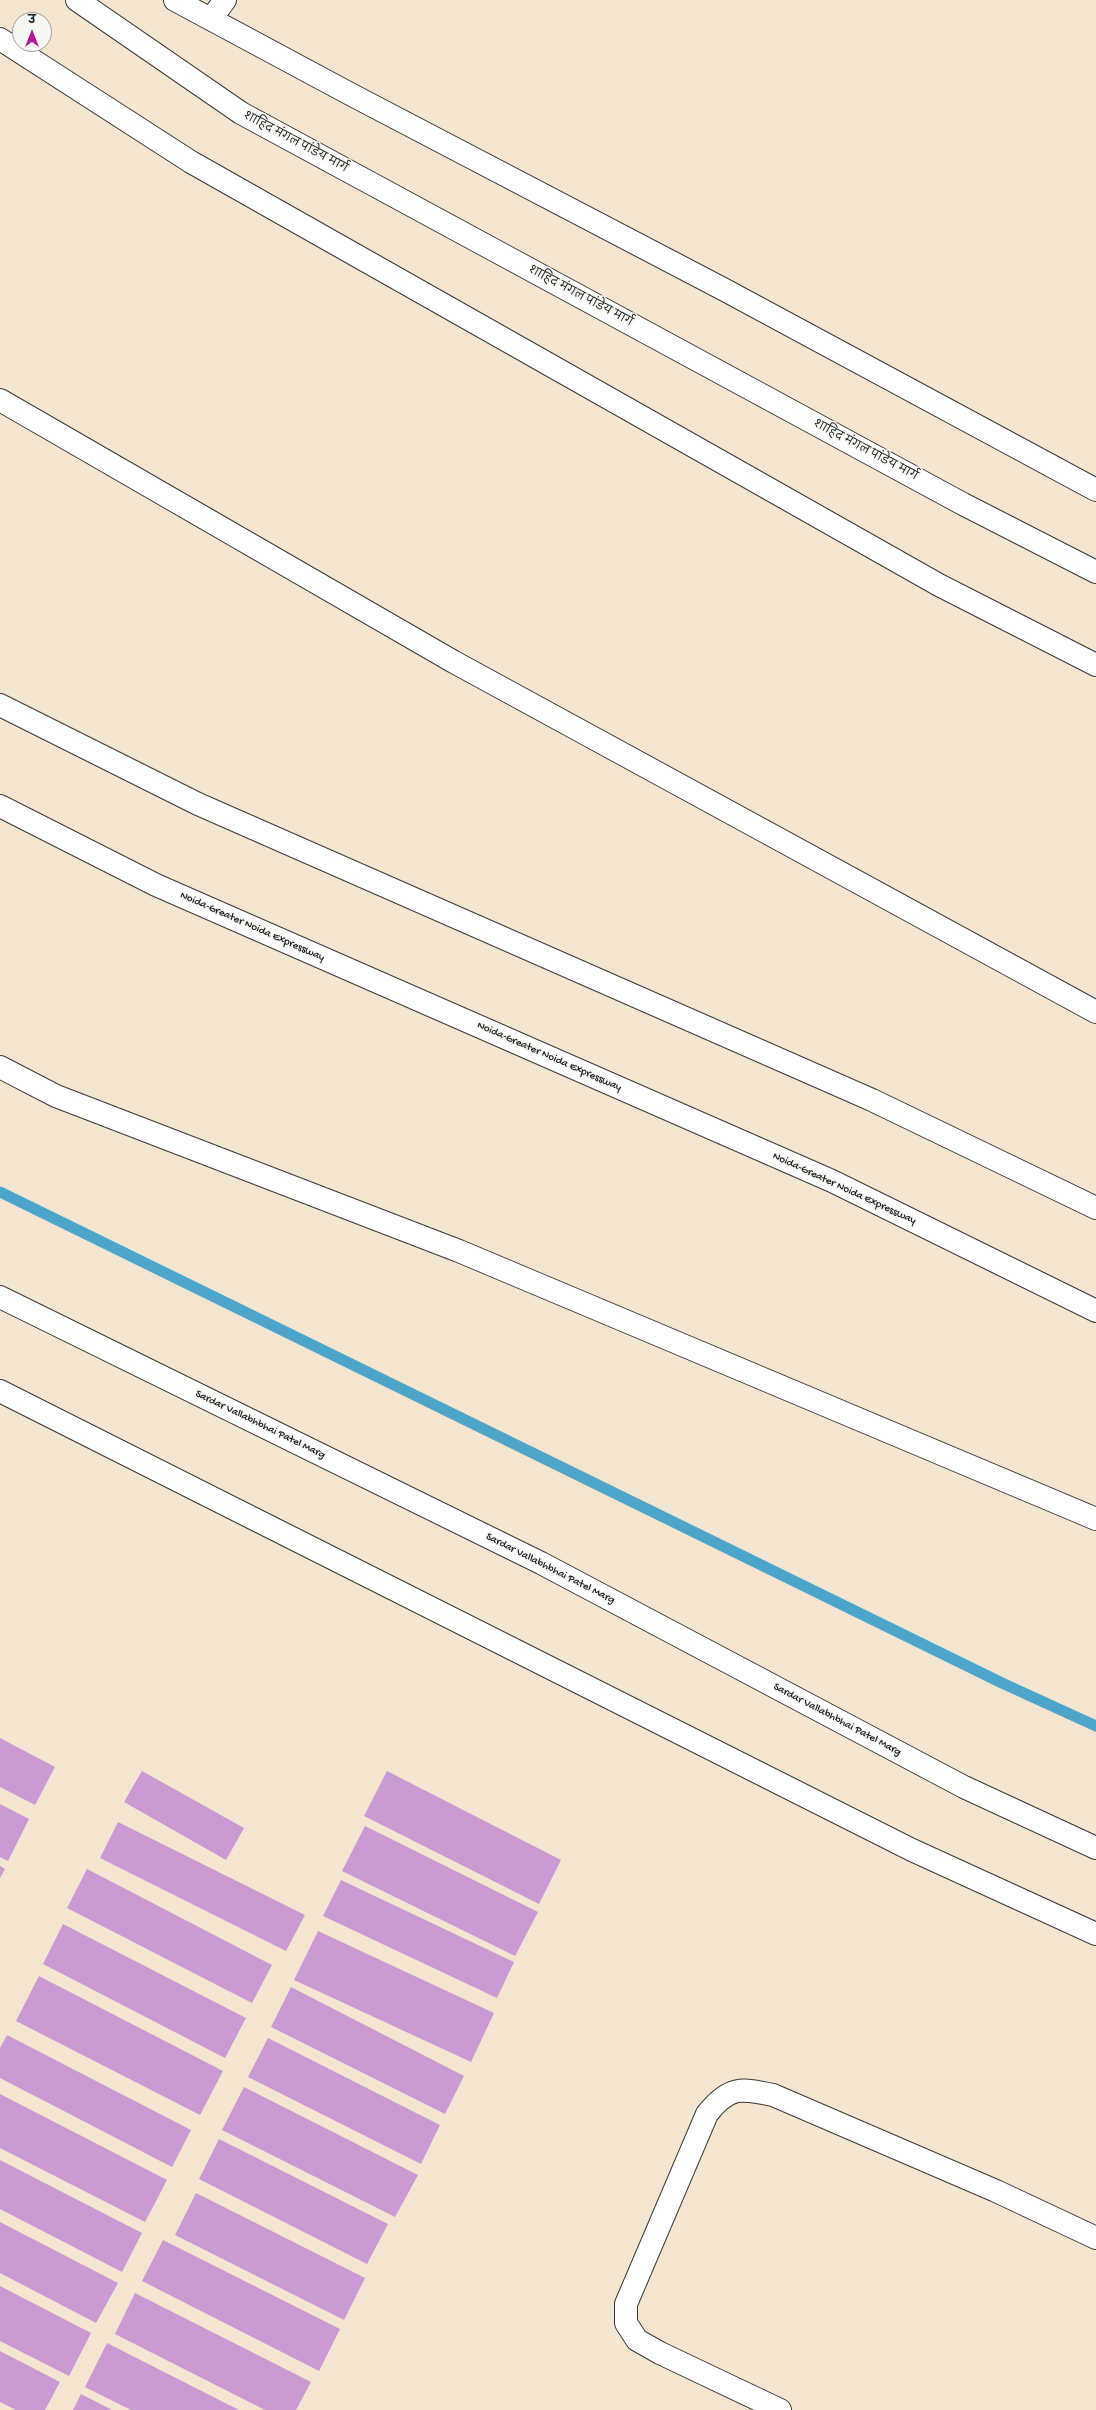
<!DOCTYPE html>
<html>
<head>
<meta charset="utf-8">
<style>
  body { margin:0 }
  #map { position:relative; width:1096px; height:2410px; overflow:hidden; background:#f4e5d0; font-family:"Gochi Hand","Playpen Sans Deva",sans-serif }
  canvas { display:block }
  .north { position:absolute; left:12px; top:12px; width:40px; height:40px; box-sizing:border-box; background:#f6f6f2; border:1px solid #9f9f9c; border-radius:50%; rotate:0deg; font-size:11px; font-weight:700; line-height:16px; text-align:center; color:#1c1c1c }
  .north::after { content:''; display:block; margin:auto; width:14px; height:18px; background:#b5179e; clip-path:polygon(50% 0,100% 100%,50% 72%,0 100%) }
</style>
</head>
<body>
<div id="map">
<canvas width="1096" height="2410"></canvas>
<div class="north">उ</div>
</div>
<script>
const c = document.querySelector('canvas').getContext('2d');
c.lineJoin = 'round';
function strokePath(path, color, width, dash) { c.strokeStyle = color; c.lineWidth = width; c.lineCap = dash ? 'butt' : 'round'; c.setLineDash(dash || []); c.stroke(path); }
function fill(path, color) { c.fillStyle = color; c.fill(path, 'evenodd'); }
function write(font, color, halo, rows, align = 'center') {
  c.font = font + ' "Gochi Hand","Playpen Sans Deva",sans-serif'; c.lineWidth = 3; c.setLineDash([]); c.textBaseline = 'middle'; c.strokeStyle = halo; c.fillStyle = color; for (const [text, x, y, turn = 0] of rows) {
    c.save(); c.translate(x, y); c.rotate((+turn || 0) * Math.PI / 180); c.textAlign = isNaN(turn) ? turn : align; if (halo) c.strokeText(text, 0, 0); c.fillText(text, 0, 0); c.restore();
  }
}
const stream = new Path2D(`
  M0,1192L1002,1683L1096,1726`);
const building = new Path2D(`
  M0,1738L55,1767L35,1805L0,1787Z
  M142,1771L244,1828L226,1860L124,1802Z
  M387,1771L561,1860L539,1904L364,1816Z
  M0,1804L29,1819L8,1861L0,1857Z
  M118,1822L305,1915L286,1951L100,1858Z
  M365,1826L538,1912L515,1956L342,1871Z
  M0,1866L5,1869L0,1878Z
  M87,1869L272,1965L252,2003L67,1908Z
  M341,1880L514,1962L497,1998L323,1916Z
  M63,1924L246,2018L225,2058L43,1964Z
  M318,1931L494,2013L471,2062L294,1980Z
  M39,1976L223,2071L200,2115L16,2021Z
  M291,1987L464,2076L445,2114L271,2027Z
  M7,2035L191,2130L172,2167L0,2078V2048Z
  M268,2038L440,2125L421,2164L248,2077Z
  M244,2087L418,2175L395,2217L222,2130Z
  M0,2094L167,2180L145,2222L0,2148Z
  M219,2139L388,2224L367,2264L199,2179Z
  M0,2160L142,2233L122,2272L0,2209Z
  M196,2193L365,2278L344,2320L175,2235Z
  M0,2222L118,2283L96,2323L0,2273Z
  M163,2240L340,2329L319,2371L142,2281Z
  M0,2286L91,2333L69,2376L0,2341Z
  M135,2293L311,2382L296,2410H265L115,2334Z
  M107,2343L239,2410H131L85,2387Z
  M0,2351L60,2382L45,2410H16L0,2402Z
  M81,2394L112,2410H73Z`);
const minor = new Path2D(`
  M77,0L241,113L963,504L1096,572
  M175,0L352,95L723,289L1096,490
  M211,19L225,0
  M0,39L191,162L939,585L1096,665
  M0,400L454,662L1096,1012
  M0,1067L56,1096L459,1251L1096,1519
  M0,1297L541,1563L964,1787L1096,1848
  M0,1391L912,1850L1096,1934
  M780,2410L660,2353L637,2340L626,2323V2304L707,2114C729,2086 741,2088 773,2095L996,2191L1096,2238`);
const highway = new Path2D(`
  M0,705L198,804L872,1100L1096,1208
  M0,806L156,885L832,1181L1096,1311`);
const streetNames = [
  ["शाहिद मंगल पांडेय मार्ग",295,143,28],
  ["शाहिद मंगल पांडेय मार्ग",580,297,28],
  ["शाहिद मंगल पांडेय मार्ग",865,451,28],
  ["Noida-Greater Noida Expressway",252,927,24],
  ["Noida-Greater Noida Expressway",549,1057,24],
  ["Noida-Greater Noida Expressway",844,1189,25],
  ["Sardar Vallabhbhai Patel Marg",260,1425,26],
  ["Sardar Vallabhbhai Patel Marg",550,1569,27],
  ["Sardar Vallabhbhai Patel Marg",837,1720,28]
];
strokePath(stream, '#4da5ca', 11);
fill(building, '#ca9ad3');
strokePath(minor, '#3c3a37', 24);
strokePath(highway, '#3c3a37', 24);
strokePath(minor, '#fff', 22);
strokePath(highway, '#fff', 22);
write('11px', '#1c1c1c', '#f6f6f2', streetNames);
</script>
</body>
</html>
